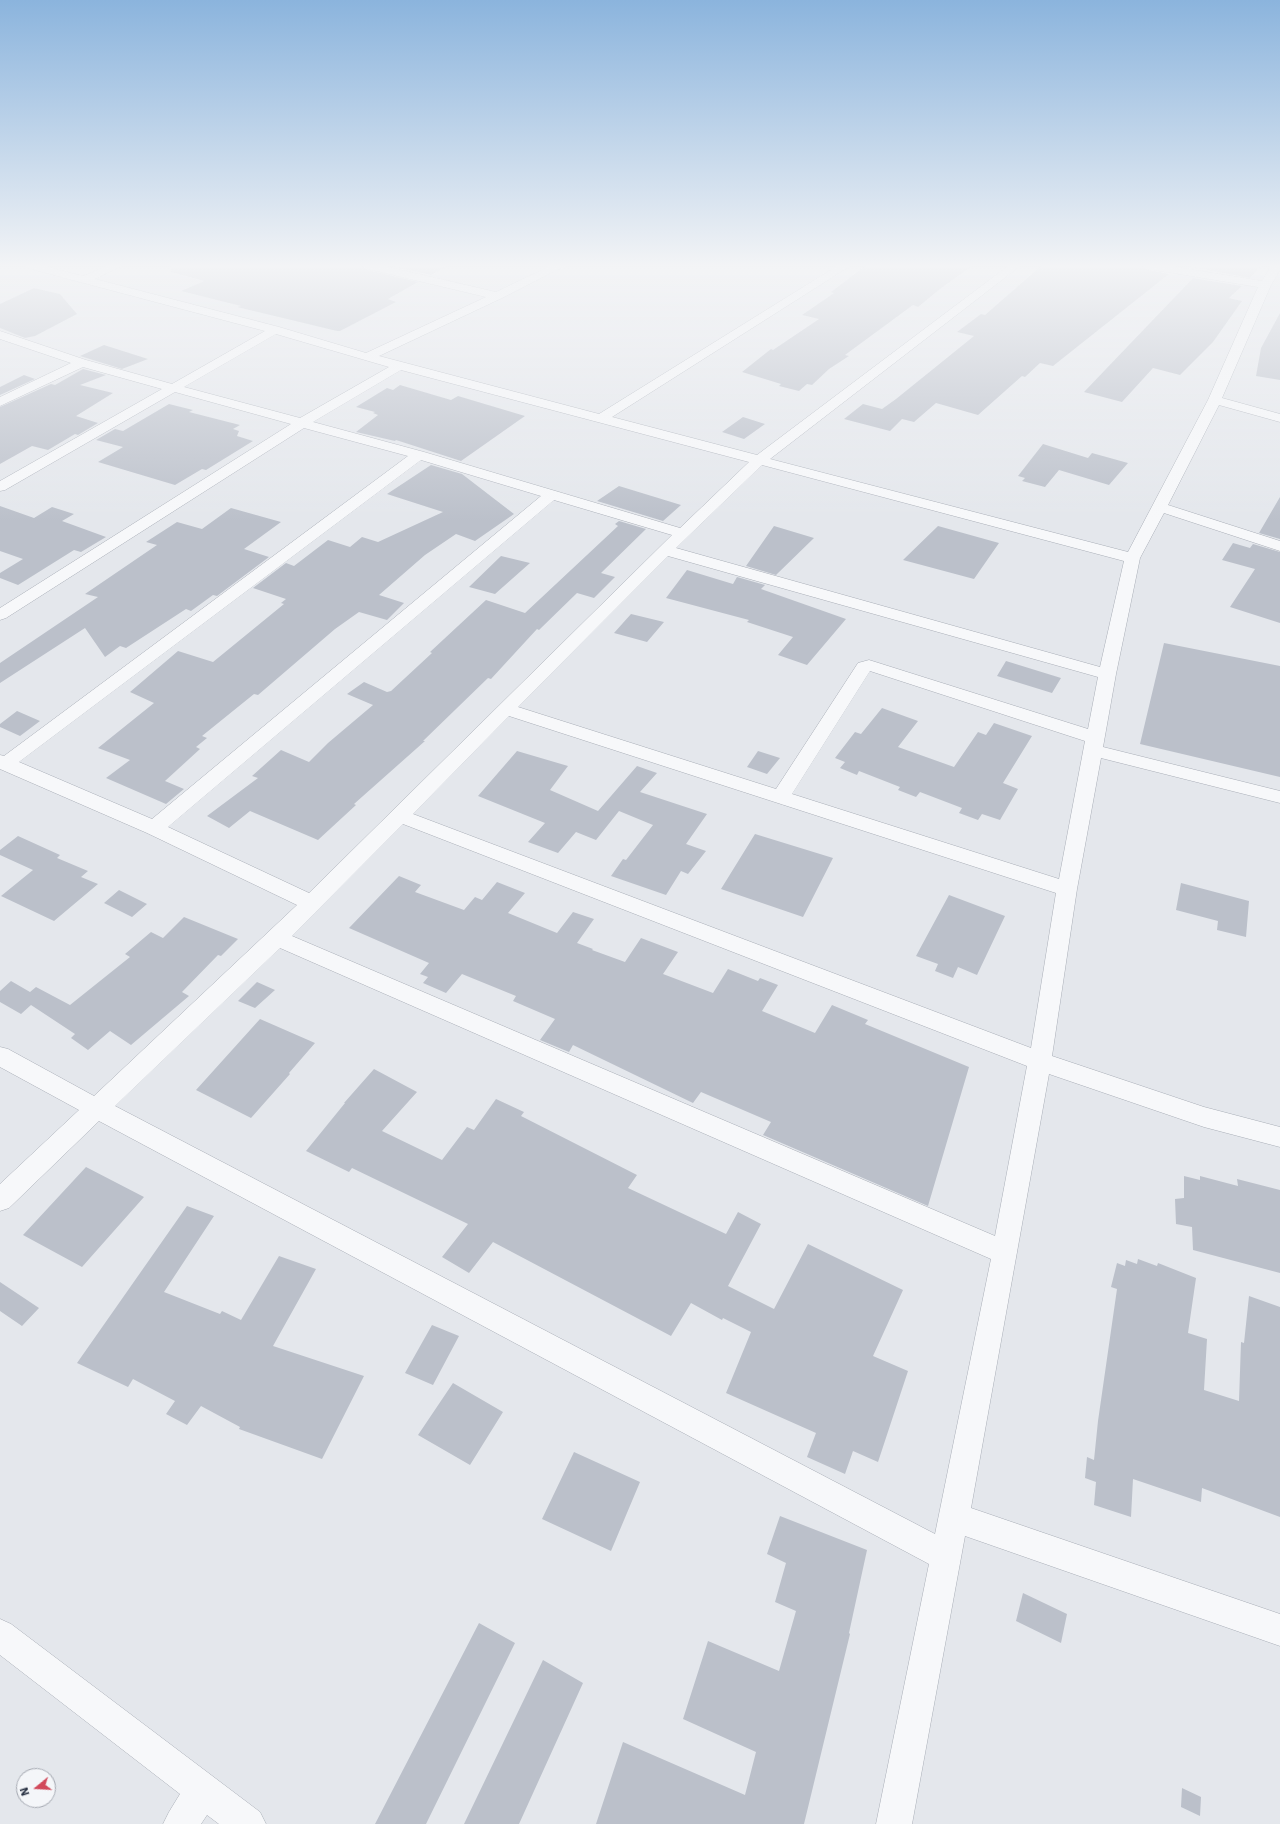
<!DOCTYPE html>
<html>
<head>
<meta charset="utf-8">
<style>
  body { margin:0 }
  #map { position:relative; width:1280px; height:1824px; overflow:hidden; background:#e4e7ec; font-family:"Work Sans",sans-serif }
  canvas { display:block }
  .north { position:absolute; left:16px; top:1768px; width:40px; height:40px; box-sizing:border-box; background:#f4f6f9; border:1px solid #a4a8b1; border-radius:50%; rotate:252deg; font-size:11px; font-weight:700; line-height:16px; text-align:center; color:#2b3445 }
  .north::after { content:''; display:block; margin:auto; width:14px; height:18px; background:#d1495b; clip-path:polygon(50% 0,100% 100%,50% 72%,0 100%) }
</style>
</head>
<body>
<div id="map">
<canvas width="1280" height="1824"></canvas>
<div class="north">N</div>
</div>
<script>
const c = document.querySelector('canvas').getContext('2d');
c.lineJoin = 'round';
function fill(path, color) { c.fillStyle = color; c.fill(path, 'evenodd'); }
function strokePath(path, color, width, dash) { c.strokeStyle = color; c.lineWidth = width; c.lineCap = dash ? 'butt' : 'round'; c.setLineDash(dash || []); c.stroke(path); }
const building = new Path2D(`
  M172,266H362L368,270L418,282L388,299L396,302L340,331H337L237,307L241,306L181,291L204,281L171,272Z
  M392,266H447L431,275Z
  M865,266H972L940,289L918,307L913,305L845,355L849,356L829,369L812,385L807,384L799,391L779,386L781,384L742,372L771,349L773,350L819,319L802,315L834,293L831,292Z
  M1041,266H1142L1148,270L1169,274L1053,366L1040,363L1025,377L1022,376L978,415L936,403L914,422L902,419L890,431L844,419L863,404L882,409L896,399L974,336L957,332L981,314L985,315Z
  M1187,266H1261L1250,278Z
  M1193,278L1242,286L1229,298L1242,301L1213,342L1180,375L1153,368L1122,402L1084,392Z
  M34,288L60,294L77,314L35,336L25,338L0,328V304Z
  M1280,313V380L1256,376L1261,348Z
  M104,345L148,359L122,369L80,356Z
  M83,369L106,375L80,385L113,393L76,416L98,423L78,435L75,434L48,450L32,446L0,464V407L51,384L55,385Z
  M24,375L35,379L0,395V387Z
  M400,385L451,400L458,396L525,416L461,461L396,440L395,441L356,432L378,415L373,413L375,412L356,407L387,388L393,390Z
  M169,404L193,410L189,412L240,425L233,429L239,431L237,436L253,441L206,470L202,469L175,485L98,462L123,447L96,440L115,429L123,431Z
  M743,417L765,424L744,439L722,432Z
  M1043,444L1088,458L1092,453L1128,463L1109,485L1059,470L1045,487L1022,481L1025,478L1018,476Z
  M431,465L462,474L514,514L475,541L456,534L425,555L379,595L404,603L387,620L359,612L335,629L258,695L254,694L202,736L207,738L196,747L200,749L165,781L184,789L166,804L106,778L130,760L98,748L154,703L130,692L178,651L213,662L284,604L281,603L286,599L253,588L286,563L294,566L328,540L350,547L362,537L378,542L443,512L387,494Z
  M619,486L681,505L663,521L597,501Z
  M1280,497V539L1259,533Z
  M0,506L34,518L52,507L74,514L62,521L106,537L81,552L74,550L18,585L0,578V573L23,559L0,551Z
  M231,508L281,522L244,549L269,557L217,596L213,595L191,611L186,609L126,648L120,646L105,657L85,628L0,683V663L98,597L85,594L157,545L146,542L177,522L202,529Z
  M619,521L646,529L601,573L615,577L594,598L577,593L539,630L537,629L491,679L488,678L423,741H425L354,804L356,805L318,840L250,811L229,828L207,816L258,778L252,776L281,750L309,762L328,743L373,705L347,694L364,682L387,692L391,691L432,653L430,652L486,600L525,613L618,526L615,524Z
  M774,526L814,538L776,575L746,566Z
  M938,526L999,543L974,579L903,560Z
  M1233,543L1250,548L1253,544L1280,552V623L1230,607L1255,569L1222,560Z
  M501,556L530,563L495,594L469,587Z
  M687,570L733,584L737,577L765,585L761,589L846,619L807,665L778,655L793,637L747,622L749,620L666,598Z
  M631,614L664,622L647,642L614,633Z
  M1164,643L1280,666V777L1140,744Z
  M1006,661L1061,678L1052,693L997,676Z
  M882,708L918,721L898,747L954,767L978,732L986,735L994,723L1032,736L1003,783L1018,789L1000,820L982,814L978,820L959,813L962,808L920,792L916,797L898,790L900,787L859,771L857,775L840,768L845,762L835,758L855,732L861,734Z
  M17,711L40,721L20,736L0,727V724Z
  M517,751L568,766L550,790L598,811L637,766L657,773L640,792L707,814L686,844L706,851L688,874L681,871L666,895L611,876L623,859L626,860L653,825L619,811L596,840L576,832L558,853L528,842L545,823L478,796Z
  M758,751L780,758L767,774L747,767Z
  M755,834L833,858L803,917L721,889Z
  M18,836L60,855L57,858L88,871L81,877L98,884L54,921L1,896L33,870L0,855V850Z
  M399,876L421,885L415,892L464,910L475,897L482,900L497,882L525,893L508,913L557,933L573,912L594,919L577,943L593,949L592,950L625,962L641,938L678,952L663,974L713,993L728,969L758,981L760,978L778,985L762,1011L815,1033L832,1005L868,1020L865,1024L969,1067L928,1206L763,1135L771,1122L701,1092L693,1103L573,1045L569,1052L540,1040L555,1019L513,1001L516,996L462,974L446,993L423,983L428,977L420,974L429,963L349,928Z
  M1181,883L1249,901L1246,937L1217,930L1218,921L1176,910Z
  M119,890L147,904L132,917L104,903Z
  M949,895L1005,916L977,975L958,967L953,978L935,971L938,964L916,956Z
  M184,917L238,939L221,956L218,955L182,992L189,996L131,1045L110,1031L88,1050L71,1038L75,1034L31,1005L21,1014L0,1002V991L11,981L30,992L36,987L70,1005L130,957L125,954L151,932L163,938Z
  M257,982L275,990L255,1008L238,1001Z
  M260,1019L315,1043L289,1073L290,1074L251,1118L196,1090Z
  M374,1069L417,1092L382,1131L442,1160L467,1127L474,1130L496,1099L524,1112L521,1116L637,1175L628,1188L726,1234L738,1212L761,1224L728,1286L774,1309L808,1244L903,1290L873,1356L908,1371L878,1462L853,1451L845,1474L807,1457L816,1433L726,1393L751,1332L723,1318L722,1320L691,1303L671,1336L493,1242L469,1273L442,1257L468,1224L352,1168L349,1172L306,1151L345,1103H344Z
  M86,1167L144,1197L82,1267L23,1235Z
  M1184,1176L1200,1180V1176L1238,1186L1237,1179L1280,1190V1273L1193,1250L1192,1227L1176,1224L1175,1199L1184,1198Z
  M187,1206L214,1216L164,1292L220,1314L222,1311L241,1320L279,1256L316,1269L273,1346L364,1376L322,1459L239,1429L240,1427L201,1406L187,1425L166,1414L175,1401L133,1379L128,1387L77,1363Z
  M1138,1259L1157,1266L1158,1263L1196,1278L1188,1333L1207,1339L1204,1390L1239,1401L1241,1342L1244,1343L1249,1296L1280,1307V1517L1202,1488L1201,1502L1133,1479L1131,1517L1094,1505L1096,1482L1085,1478L1087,1457L1094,1460L1098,1421L1117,1289L1111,1287L1117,1263L1125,1266L1126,1260L1137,1264Z
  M0,1282L39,1308L22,1326L0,1311Z
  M432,1325L459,1336L433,1385L405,1373Z
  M453,1383L503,1412L470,1465L418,1435Z
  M574,1452L640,1482L611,1551L542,1519Z
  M780,1516L867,1550L849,1633L850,1634L804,1824H596L623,1742L745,1795L756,1752L683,1719L708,1641L779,1671L796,1611L775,1602L786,1563L767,1554Z
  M1023,1593L1067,1614L1061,1643L1016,1621Z
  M479,1623L515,1643L426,1824H375Z
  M543,1660L583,1683L519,1824H464Z
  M1182,1788L1201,1797L1200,1816L1181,1807Z`);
const minor = new Path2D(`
  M26,266H45L83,276L107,266H122L95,279L279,327L366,353L486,297L368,269L363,266H384L496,292L550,266H565L502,298L379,356L599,414L837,266H850L612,417L757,455L1008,266H1020L770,459L1128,552L1208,400L1258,287L1148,269L1143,266H1170L1262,281L1271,266H1280V270L1271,285L1222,398L1280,414V422L1219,405L1168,505L1280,541V551L1164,513L1140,558L1116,674L1103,747L1280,791V803L1101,758L1077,889L1052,1056L1204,1107L1280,1127V1147L1204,1127L1049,1074L971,1508L1280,1614V1646L965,1536L912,1824H876L929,1564L99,1121L9,1208L0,1211V1184L79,1110L0,1067V1047L8,1049L94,1096L297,905L147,833L0,769V755L4,756L408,456L304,428L6,618L0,620V608L291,424L175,392L5,490L0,491V481L162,389L83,367L0,406V397L71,363L0,339V331L86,360L172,384L265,331L27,268ZM276,334L389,367L300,418L184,387ZM401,370L749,462L680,528L424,452L313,422ZM421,460L541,496L152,819L19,762ZM762,465L1124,561L1100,667L676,548ZM554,500L672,535L309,893L168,827ZM668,556L1098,677L1088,729L869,660L858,663L776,789L518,707ZM870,671L1085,741L1059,879L792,794ZM509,716L1056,893L1031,1048L413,814ZM403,824L1027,1066L995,1236L292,936ZM280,948L991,1259L935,1534L115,1106Z
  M0,1619L11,1624L260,1812L266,1824H219L207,1815L201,1824H163L169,1812L180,1794L0,1655Z`);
fill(building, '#bbc0ca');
strokePath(minor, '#a9aeb7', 1);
fill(minor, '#f7f8fa');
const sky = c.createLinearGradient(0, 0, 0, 522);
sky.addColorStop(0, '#8bb4dd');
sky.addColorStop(0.51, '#f3f4f6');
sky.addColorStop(1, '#f3f4f600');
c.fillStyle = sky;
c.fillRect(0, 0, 1280, 522);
</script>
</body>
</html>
